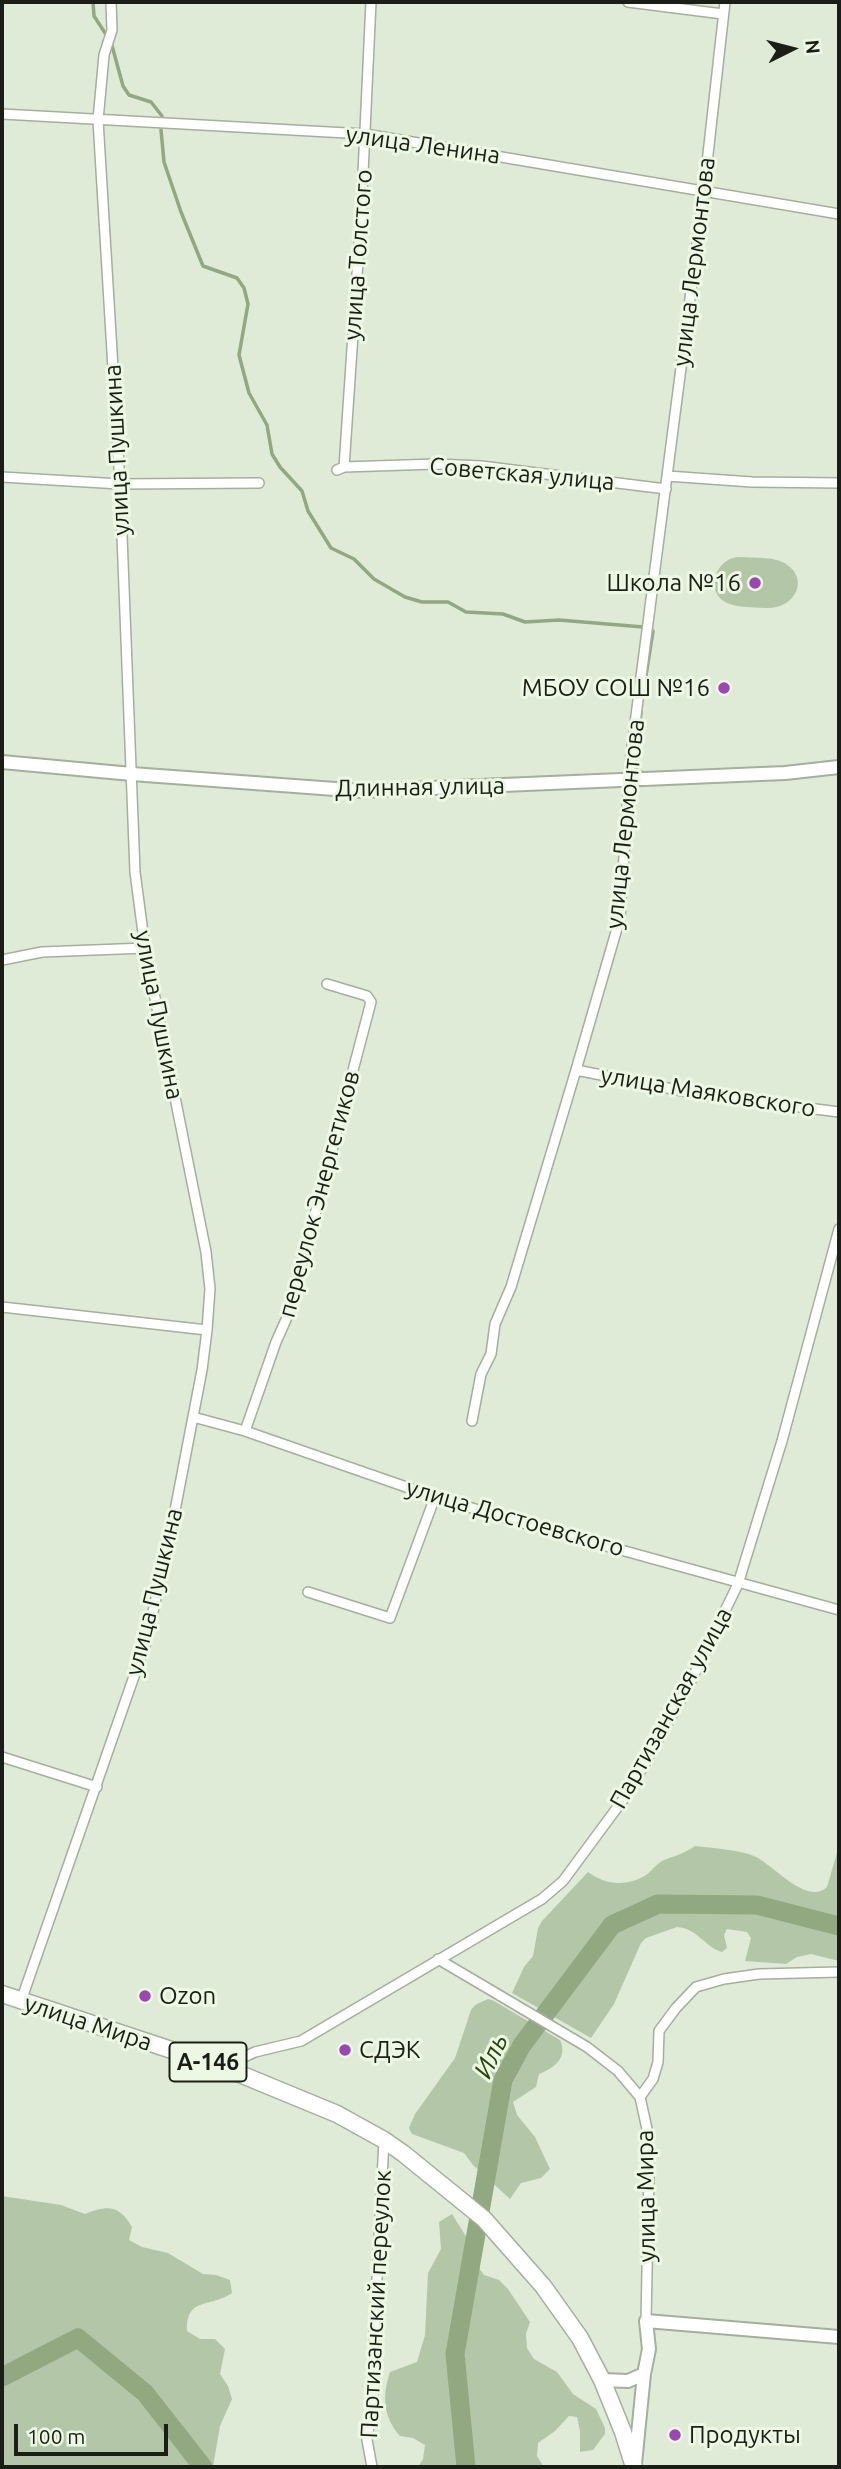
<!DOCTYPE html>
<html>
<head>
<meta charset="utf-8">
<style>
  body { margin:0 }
  #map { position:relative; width:841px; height:2469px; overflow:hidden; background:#dfebd7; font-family:Ubuntu,sans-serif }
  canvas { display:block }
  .frame { position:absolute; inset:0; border:4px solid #1a1e17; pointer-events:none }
  .north { position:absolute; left:757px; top:14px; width:70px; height:70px; -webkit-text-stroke:5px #ecf8e4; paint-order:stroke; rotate:84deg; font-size:19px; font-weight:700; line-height:28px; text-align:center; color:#1a1e17 }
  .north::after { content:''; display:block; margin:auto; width:24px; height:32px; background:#1a1e17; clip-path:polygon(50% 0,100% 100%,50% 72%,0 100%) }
  .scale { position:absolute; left:14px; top:2424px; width:154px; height:32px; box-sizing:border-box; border:4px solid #1a1e17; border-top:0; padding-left:9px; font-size:21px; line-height:24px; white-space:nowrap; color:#1a1e17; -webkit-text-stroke:5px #ecf8e4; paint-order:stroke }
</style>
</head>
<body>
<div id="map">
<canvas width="841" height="2469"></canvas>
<div class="frame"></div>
<div class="north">N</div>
<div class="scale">100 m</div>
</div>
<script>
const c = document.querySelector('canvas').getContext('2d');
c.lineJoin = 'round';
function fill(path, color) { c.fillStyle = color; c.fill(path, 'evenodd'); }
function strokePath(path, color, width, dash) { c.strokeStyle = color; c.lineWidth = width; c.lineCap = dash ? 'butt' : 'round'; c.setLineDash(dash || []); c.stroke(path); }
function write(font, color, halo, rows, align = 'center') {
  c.font = font + ' Ubuntu,sans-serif'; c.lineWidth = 6; c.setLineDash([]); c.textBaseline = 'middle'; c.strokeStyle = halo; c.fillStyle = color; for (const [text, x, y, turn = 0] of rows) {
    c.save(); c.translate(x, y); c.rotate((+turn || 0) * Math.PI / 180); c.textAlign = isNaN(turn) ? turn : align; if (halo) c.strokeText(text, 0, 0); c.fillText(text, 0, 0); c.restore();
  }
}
const green = new Path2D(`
  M738,557C752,558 774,556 786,564C810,579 795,610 765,608C753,607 738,608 727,603C704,592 715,559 738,557Z
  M695,1846C712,1848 742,1850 756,1857C774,1866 808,1906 827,1887L839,1846V1961L811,1954L797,1957L786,1964L745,1961L751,1938L747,1932L727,1929L724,1935L727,1948L722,1952C706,1948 697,1928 677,1927L646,1938L641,1943L614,2004L591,2038L512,1993L524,1967L533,1956L538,1928L542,1921L588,1872C605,1885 627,1887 646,1875C653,1870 657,1863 664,1860C675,1856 685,1853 695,1846Z
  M488,1999L494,2001L560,2040C568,2057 555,2068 539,2074L536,2087L513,2102L517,2115L535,2137L550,2169L541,2178L521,2183L510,2199L473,2165L464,2153L412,2134L409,2128L415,2114L455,2058L471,2010L475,2005Z
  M2,2196L61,2205L85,2214C108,2205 119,2205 132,2227L129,2240L142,2247L168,2253L203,2274L216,2275L230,2280L232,2293C211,2308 186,2296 187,2331L200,2339H215L225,2349L220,2374L228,2386L232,2399L220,2426L213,2467H2Z
  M452,2214L467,2238L476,2264L484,2275L499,2280L508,2289L530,2322L526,2334L527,2348L534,2359L557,2372L573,2394L596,2409L605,2428V2434L593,2450L580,2452V2431L577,2417L569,2416L555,2431L538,2443L537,2456L544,2467H418L423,2459L425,2445L413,2438L400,2436C383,2417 382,2396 390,2372L417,2362L425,2335L428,2273L441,2249L439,2222Z`);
const stream = new Path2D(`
  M93,2L94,16L107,36
  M111,42L123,86L129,95L151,102L162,116
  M161,130L164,162L181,212L203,266L237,278L244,288L248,304L239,355L249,393L267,425L272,454L280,467L302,491L308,511L331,548L354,559L374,579L405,597L422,602H448L466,612L503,614L525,622L559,620L643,627
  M642,701L653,631
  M641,712L635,764L636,769L643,773`);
const river = new Path2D(`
  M2,2377L78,2338L145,2393L203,2467
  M466,2467L455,2354L503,2080L522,2045L612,1925L658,1904L757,1905L839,1926`);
const street = new Path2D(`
  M628,2L723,14
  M2,114L365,134L839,214
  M344,467L361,216L371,2
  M337,470L344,467L436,464L481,466L666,489
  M667,476L752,482L839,483
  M2,477L120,484L259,483
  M2,960L42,952L145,948
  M576,1070L698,1094L839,1112
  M2,1307L207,1330
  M193,1417L245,1431L435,1497L512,1520L839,1610
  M472,1421L481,1374L491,1354L495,1324L511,1287L576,1070L620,918L630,762L704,190L725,2
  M245,1431L276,1342L289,1313L371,1002L367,996L327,984
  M308,1592L390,1618L435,1497
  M2,1757L97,1787
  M438,1959L587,2047L618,2071L640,2097L647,2129L649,2174L646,2321
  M21,2001L147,1639L172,1526L202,1370L207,1330L210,1289L206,1252L145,948L135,872L120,484L98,120L104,55L112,30L111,2
  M225,2066L255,2052L301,2041L542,1899L563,1881L628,1793L689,1685L738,1584L782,1441L839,1229
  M640,2097L653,2079L658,2062L659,2031L676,2008L696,1987L724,1979L759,1974L839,1972
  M372,2467L367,2440L374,2387V2336L384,2140`);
const secondary = new Path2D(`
  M2,762L132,774L362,791L785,773L839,767
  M602,2380L628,2381L644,2374L649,2349L646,2321L839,2337
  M635,2464L644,2374`);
const highway = new Path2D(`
  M2,1994L223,2067L337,2114L384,2140L404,2154L484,2219L543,2286L580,2338L602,2380L623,2432L634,2467`);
const markers = [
  [755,583,7,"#9c46b3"],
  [724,688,7,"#9c46b3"],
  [145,1996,7,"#9c46b3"],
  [345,2050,7,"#9c46b3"],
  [675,2435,7,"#9c46b3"]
];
const shields = [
  [208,2062,77]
];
const shieldNames = [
  ["А-146",208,2062]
];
const streetNames = [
  ["улица Ленина",423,145,8],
  ["улица Толстого",358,255,-86],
  ["улица Лермонтова",694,262,-83],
  ["улица Пушкина",117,450,-93],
  ["Советская улица",522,474,5],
  ["Длинная улица",420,787,-1],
  ["улица Лермонтова",625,824,-84],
  ["улица Пушкина",159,1015,79],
  ["улица Маяковского",708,1092,9],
  ["переулок Энергетиков",319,1194,-75],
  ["улица Достоевского",515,1518,16],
  ["улица Пушкина",154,1592,-76],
  ["Партизанская улица",671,1708,-61],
  ["улица Мира",88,2023,18],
  ["улица Мира",646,2196,-91],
  ["Партизанский переулок",376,2304,-87]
];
const poiNames = [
  ["Школа №16",741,583,"right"],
  ["МБОУ СОШ №16",710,688,"right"],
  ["Ozon",159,1996],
  ["СДЭК",359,2050],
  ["Продукты",689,2435]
];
const waterNames = [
  ["Иль",491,2056,-65]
];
fill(green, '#b4c6a8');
strokePath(stream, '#91a881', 3.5);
strokePath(river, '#91a881', 19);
strokePath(street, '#a4af9c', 12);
strokePath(secondary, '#a4af9c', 16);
strokePath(highway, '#a4af9c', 19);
strokePath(street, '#fff', 9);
strokePath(secondary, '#fff', 12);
strokePath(highway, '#fff', 16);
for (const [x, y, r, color] of markers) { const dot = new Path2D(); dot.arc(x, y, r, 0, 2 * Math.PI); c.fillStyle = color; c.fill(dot); strokePath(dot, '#ecf8e4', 2.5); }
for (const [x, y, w] of shields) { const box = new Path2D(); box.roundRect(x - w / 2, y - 19.5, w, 39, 5); c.fillStyle = '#ecf8e4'; c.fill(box); strokePath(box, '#1a1e17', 2); }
write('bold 23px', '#1a1e17', null, shieldNames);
write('24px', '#1a1e17', '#ecf8e4', streetNames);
write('24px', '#1a1e17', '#ecf8e4', poiNames, 'left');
write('italic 26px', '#29460a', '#ecf8e4', waterNames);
</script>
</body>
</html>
